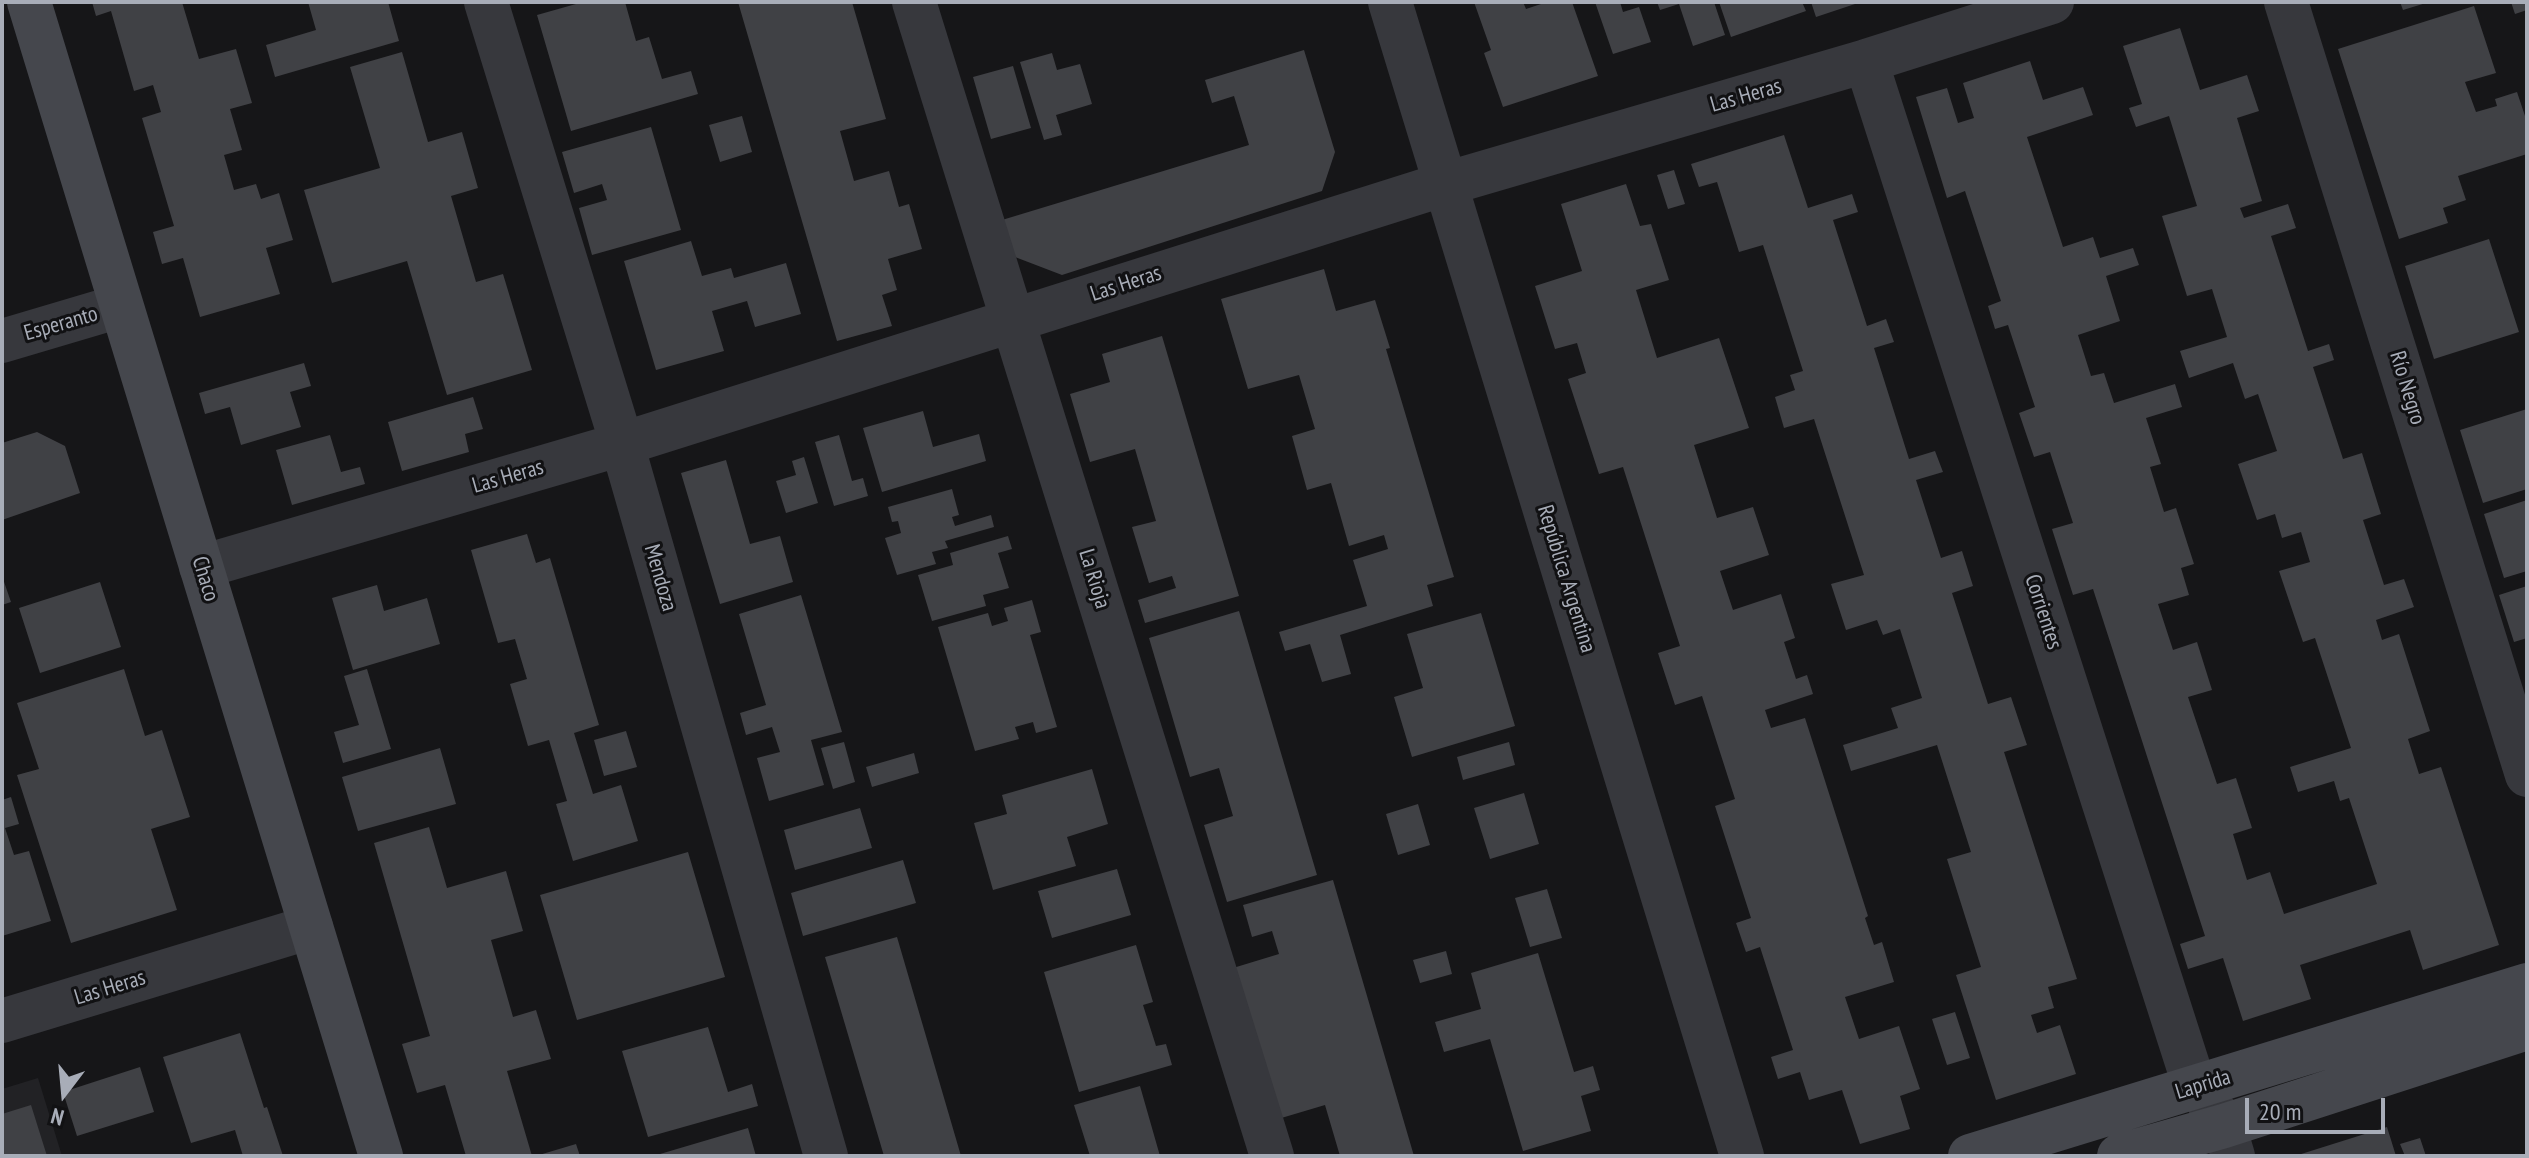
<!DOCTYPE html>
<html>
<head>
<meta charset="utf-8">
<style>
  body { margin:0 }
  #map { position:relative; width:2529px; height:1158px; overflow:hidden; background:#161618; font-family:"PT Sans Narrow",sans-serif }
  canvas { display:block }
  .frame { position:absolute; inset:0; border:4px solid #a8adb8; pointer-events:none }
  .north { position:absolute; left:24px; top:1054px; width:80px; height:80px; -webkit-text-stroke:6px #111113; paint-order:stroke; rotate:196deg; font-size:22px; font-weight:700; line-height:32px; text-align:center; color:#a8adb8 }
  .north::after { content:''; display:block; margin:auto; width:28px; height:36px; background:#a8adb8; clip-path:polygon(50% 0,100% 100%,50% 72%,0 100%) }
  .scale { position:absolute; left:2245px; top:1098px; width:140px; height:36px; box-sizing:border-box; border:4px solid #a8adb8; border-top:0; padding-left:10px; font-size:24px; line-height:28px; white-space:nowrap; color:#a8adb8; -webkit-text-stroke:6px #111113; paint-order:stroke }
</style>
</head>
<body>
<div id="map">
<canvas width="2529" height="1158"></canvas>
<div class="frame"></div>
<div class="north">N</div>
<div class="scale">20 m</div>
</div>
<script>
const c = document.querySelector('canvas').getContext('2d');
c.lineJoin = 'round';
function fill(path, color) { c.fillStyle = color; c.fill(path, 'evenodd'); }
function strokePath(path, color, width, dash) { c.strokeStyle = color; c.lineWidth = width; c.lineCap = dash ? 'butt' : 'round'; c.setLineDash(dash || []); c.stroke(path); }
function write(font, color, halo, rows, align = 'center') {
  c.font = font + ' "PT Sans Narrow",sans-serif'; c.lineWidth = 6; c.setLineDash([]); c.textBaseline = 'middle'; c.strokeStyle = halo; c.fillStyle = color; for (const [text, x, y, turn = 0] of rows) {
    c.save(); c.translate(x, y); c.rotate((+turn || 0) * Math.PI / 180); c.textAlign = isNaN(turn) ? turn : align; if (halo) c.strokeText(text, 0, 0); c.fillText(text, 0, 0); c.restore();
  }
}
const built = new Path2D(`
  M38,1078L62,1156H2V1089Z`);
const building = new Path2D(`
  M92,2H182L199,59L236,49L252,103L230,109L242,150L224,155L234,190L256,184L261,199L279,193L293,240L266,248L280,294L200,317L183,258L162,264L153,232L174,226L142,118L161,112L153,85L134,91L111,11L96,16Z
  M308,2H388L399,41L275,77L266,45L316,30Z
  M583,2H625L636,41L649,37L662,79L691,71L698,94L571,131L537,15Z
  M738,2H852L886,119L840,131L854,181L889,171L899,207L909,204L922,249L888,259L897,290L882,295L892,326L837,341Z
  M1474,2H1523L1526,9L1547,2H1572L1598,76L1503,107L1484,53L1491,50Z
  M1595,2H1620L1623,12L1639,7L1651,42L1613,54Z
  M1657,2H1714L1725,35L1693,46L1679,4L1660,10Z
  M1719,2H1802L1806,11L1731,37Z
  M1811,2H1858V3L1816,17Z
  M2400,2H2426V3L2403,10Z
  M2511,2H2527V10L2515,14Z
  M2474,6L2496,73L2465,82L2476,112L2497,106L2495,99L2517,92L2527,122V154L2458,176L2466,200L2443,208L2448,223L2399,239L2338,49Z
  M2180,28L2200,90L2247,75L2259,111L2237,118L2262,201L2240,208L2244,218L2288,204L2296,228L2271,236L2308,351L2329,344L2334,360L2313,367L2343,459L2362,453L2381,514L2363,520L2384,585L2404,579L2414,607L2376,620L2382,640L2399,634L2430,731L2408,739L2419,774L2441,767L2499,945L2423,970L2410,930L2300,965L2311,999L2243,1021L2223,958L2188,969L2180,944L2205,936L2093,589L2073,595L2052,529L2073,523L2050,452L2034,457L2019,413L2035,407L2008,325L1995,329L1988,306L2001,301L1965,191L1947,198L1916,97L1947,88L1958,123L1974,118L1963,83L2030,61L2043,100L2083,87L2093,115L2027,137L2063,247L2093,237L2100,258L2133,248L2139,265L2106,276L2120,321L2078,335L2091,376L2104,373L2114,403L2175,384L2182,407L2146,418L2161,464L2150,467L2164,512L2176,508L2194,564L2181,568L2189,595L2158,604L2173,650L2197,642L2212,690L2188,697L2217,784L2236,778L2252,828L2233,834L2247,880L2270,872L2284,914L2377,884L2349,798L2340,801L2334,781L2298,792L2290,767L2351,748L2315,638L2303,642L2279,571L2310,562L2301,532L2282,538L2275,514L2257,520L2238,464L2277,451L2258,394L2245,399L2233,363L2189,378L2180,351L2227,337L2212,289L2187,296L2162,216L2197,206L2169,116L2136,127L2129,108L2142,104L2123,46Z
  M1304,50L1335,152L1322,191L1062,275L1015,257L1002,220L1249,145L1234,96L1212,103L1205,80Z
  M402,52L428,142L462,132L478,188L451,196L476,282L503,274L532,370L447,395L407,261L332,283L304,190L380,168L350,67Z
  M1052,53L1057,70L1080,64L1092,104L1056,115L1062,135L1044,140L1020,62Z
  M1013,66L1031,128L991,139L973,77Z
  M742,116L752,152L720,162L709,125Z
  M651,127L681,230L592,255L579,208L607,200L602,184L574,193L562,152Z
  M1784,135L1808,208L1852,194L1858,212L1833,220L1867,326L1886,319L1894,342L1874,348L1909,459L1935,451L1943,472L1916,480L1941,558L1962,551L1973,586L1952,593L1988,704L2011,697L2027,745L2004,752L2077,979L2048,987L2054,1008L2031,1015L2037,1033L2060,1025L2076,1074L1996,1100L1956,975L1981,967L1947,859L1971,852L1937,745L1851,771L1843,745L1898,728L1891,708L1922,698L1900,629L1883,635L1877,620L1846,630L1831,584L1864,575L1814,419L1784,428L1775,397L1795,390L1790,375L1803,371L1763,245L1739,252L1717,182L1699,187L1691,164Z
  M1674,170L1685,204L1668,209L1657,175Z
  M1626,184L1640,226L1651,224L1669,280L1636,290L1657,358L1719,338L1749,428L1694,445L1717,518L1753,507L1769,555L1720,571L1733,610L1781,594L1795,638L1784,642L1796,679L1807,675L1813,694L1765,710L1771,728L1805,718L1868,916L1865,918L1874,945L1882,942L1894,982L1845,997L1859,1039L1899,1026L1920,1089L1900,1096L1910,1129L1860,1144L1842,1090L1809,1100L1800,1072L1778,1079L1771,1057L1793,1050L1760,947L1746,952L1736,923L1751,918L1715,806L1735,799L1702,696L1675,705L1658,653L1680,646L1623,467L1599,474L1568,379L1586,373L1577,343L1555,349L1535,286L1582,271L1561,204Z
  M2489,239L2519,332L2434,359L2405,266Z
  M691,241L702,276L731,268L734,278L786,263L801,314L755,327L747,301L712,311L724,351L656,370L624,261Z
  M1324,269L1336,311L1375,300L1390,348L1386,349L1454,577L1427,585L1433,606L1340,635L1351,674L1322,682L1310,644L1285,651L1279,632L1367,606L1353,560L1388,549L1384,535L1349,546L1331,483L1307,490L1292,436L1315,429L1299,375L1248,389L1221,299Z
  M1162,336L1239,596L1145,623L1138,600L1176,588L1172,576L1149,583L1132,527L1156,521L1135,449L1090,462L1070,394L1110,382L1102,354Z
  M304,363L311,386L290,392L301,427L241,445L230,407L205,414L199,393Z
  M473,397L483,429L465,434L469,452L402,471L388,422Z
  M2527,409V489L2483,503L2460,430Z
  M923,411L933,447L979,434L986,461L882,492L863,428Z
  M37,432L65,446L80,493L2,520V443Z
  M330,435L341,472L360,467L365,484L292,505L276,450Z
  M839,435L852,481L863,478L868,496L834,506L815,442Z
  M804,457L818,503L786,513L776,481L796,475L792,461Z
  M726,460L750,544L780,536L793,582L720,604L681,473Z
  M952,489L959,515L952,517L955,526L991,515L994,527L945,541L948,548L932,552L936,564L897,575L885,538L901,533L898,521L892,522L888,507Z
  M2527,500V571L2504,578L2484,514Z
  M527,534L536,563L550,558L599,725L574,733L593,794L621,785L638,841L573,861L556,804L567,801L549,740L528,746L510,684L527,679L515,639L498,643L471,550Z
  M1008,536L1012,549L998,553L1009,588L983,595L986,606L932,621L918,575L953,565L950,553Z
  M2,576L11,602L2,605Z
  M100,582L121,647L40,673L19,608Z
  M377,585L384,611L427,598L440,644L353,670L332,598Z
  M2527,586V638L2514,642L2499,595Z
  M801,595L842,732L811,740L824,785L769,801L757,758L780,752L772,727L746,735L740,713L766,705L739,614Z
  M1032,600L1041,632L1030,635L1057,727L1036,733L1033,722L1015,727L1019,739L975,751L938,627L988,613L992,626L1008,621L1004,608Z
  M1239,611L1317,875L1227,902L1204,825L1233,816L1219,768L1190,777L1149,638Z
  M1481,613L1515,726L1412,757L1394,697L1423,688L1407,634Z
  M124,669L145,736L162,730L190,817L151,829L177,910L71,943L17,775L39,769L17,703Z
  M367,669L391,749L343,763L334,732L359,725L344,676Z
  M626,731L637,767L604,776L594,740Z
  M844,742L855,782L833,789L821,748Z
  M1509,742L1515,765L1463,780L1457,757Z
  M440,748L456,804L358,831L342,777Z
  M914,753L919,773L872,787L866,767Z
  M1092,769L1108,824L1067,837L1076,866L993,890L974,823L1007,814L1002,795Z
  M1524,793L1539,844L1490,859L1474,808Z
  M11,797L19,824L5,828L14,855L29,851L51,921L2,936V800Z
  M1418,804L1430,845L1398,855L1386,814Z
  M860,808L872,848L795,870L784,830Z
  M429,827L447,888L506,871L523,931L491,940L513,1017L536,1010L551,1059L507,1071L532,1156H466L445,1085L417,1093L402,1044L430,1036L374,843Z
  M688,852L725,977L577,1020L540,895Z
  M903,860L916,903L803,936L791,893Z
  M1117,869L1131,915L1052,938L1038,891Z
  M1333,880L1414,1156H1340L1325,1105L1278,1119L1233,968L1279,954L1272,931L1252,937L1243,905Z
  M1547,889L1562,938L1530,947L1515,898Z
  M897,937L961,1156H884L825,957Z
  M1136,945L1153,1002L1143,1005L1156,1046L1166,1044L1172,1065L1079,1092L1044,972Z
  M1446,951L1452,974L1420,983L1413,960Z
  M1538,953L1574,1072L1593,1066L1600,1090L1581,1096L1591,1131L1523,1151L1490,1039L1444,1052L1435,1022L1481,1009L1471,973Z
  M1955,1012L1970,1058L1947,1065L1932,1019Z
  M708,1027L728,1092L752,1084L758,1106L648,1137L622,1051Z
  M240,1033L264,1108L267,1107L283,1156H243L235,1130L191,1143L163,1057Z
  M140,1067L154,1112L77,1136L63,1092Z
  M1140,1086L1160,1156H1090L1074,1105Z
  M31,1105L47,1156H2V1114Z
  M2387,1127L2396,1156H2298V1155Z
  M748,1128L756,1156H660V1154Z
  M2420,1138L2426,1156H2405L2400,1144Z
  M576,1144L580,1156H539V1155Z`);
const minor = new Path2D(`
  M486,2L622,444L826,1156
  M914,2L1272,1156
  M1390,2L1742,1156
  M2286,2L2527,775
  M1866,61L2191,1075L2224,1126L2233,1156
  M2,341L120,306
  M201,567L622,444L1445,184L1866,61L2052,2
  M2,1021L311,927`);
const secondary = new Path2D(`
  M29,2L381,1156
  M1970,1156L2527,985
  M2119,1156L2224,1126L2527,1028`);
const streetNames = [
  ["Las Heras",1746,96,-16],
  ["Las Heras",1126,284,-18],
  ["Esperanto",61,324,-16],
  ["Río Negro",2407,388,73],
  ["Las Heras",508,477,-16],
  ["Mendoza",660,578,74],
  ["Chaco",205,579,73],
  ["La Rioja",1094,579,73],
  ["República Argentina",1566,579,73],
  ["Corrientes",2043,612,72],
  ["Las Heras",110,988,-17],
  ["Laprida",2203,1085,-17]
];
fill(built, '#222225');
fill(building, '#404145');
strokePath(minor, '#37383d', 44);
strokePath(secondary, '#45474d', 44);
write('22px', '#a8adb8', '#111113', streetNames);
</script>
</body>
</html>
